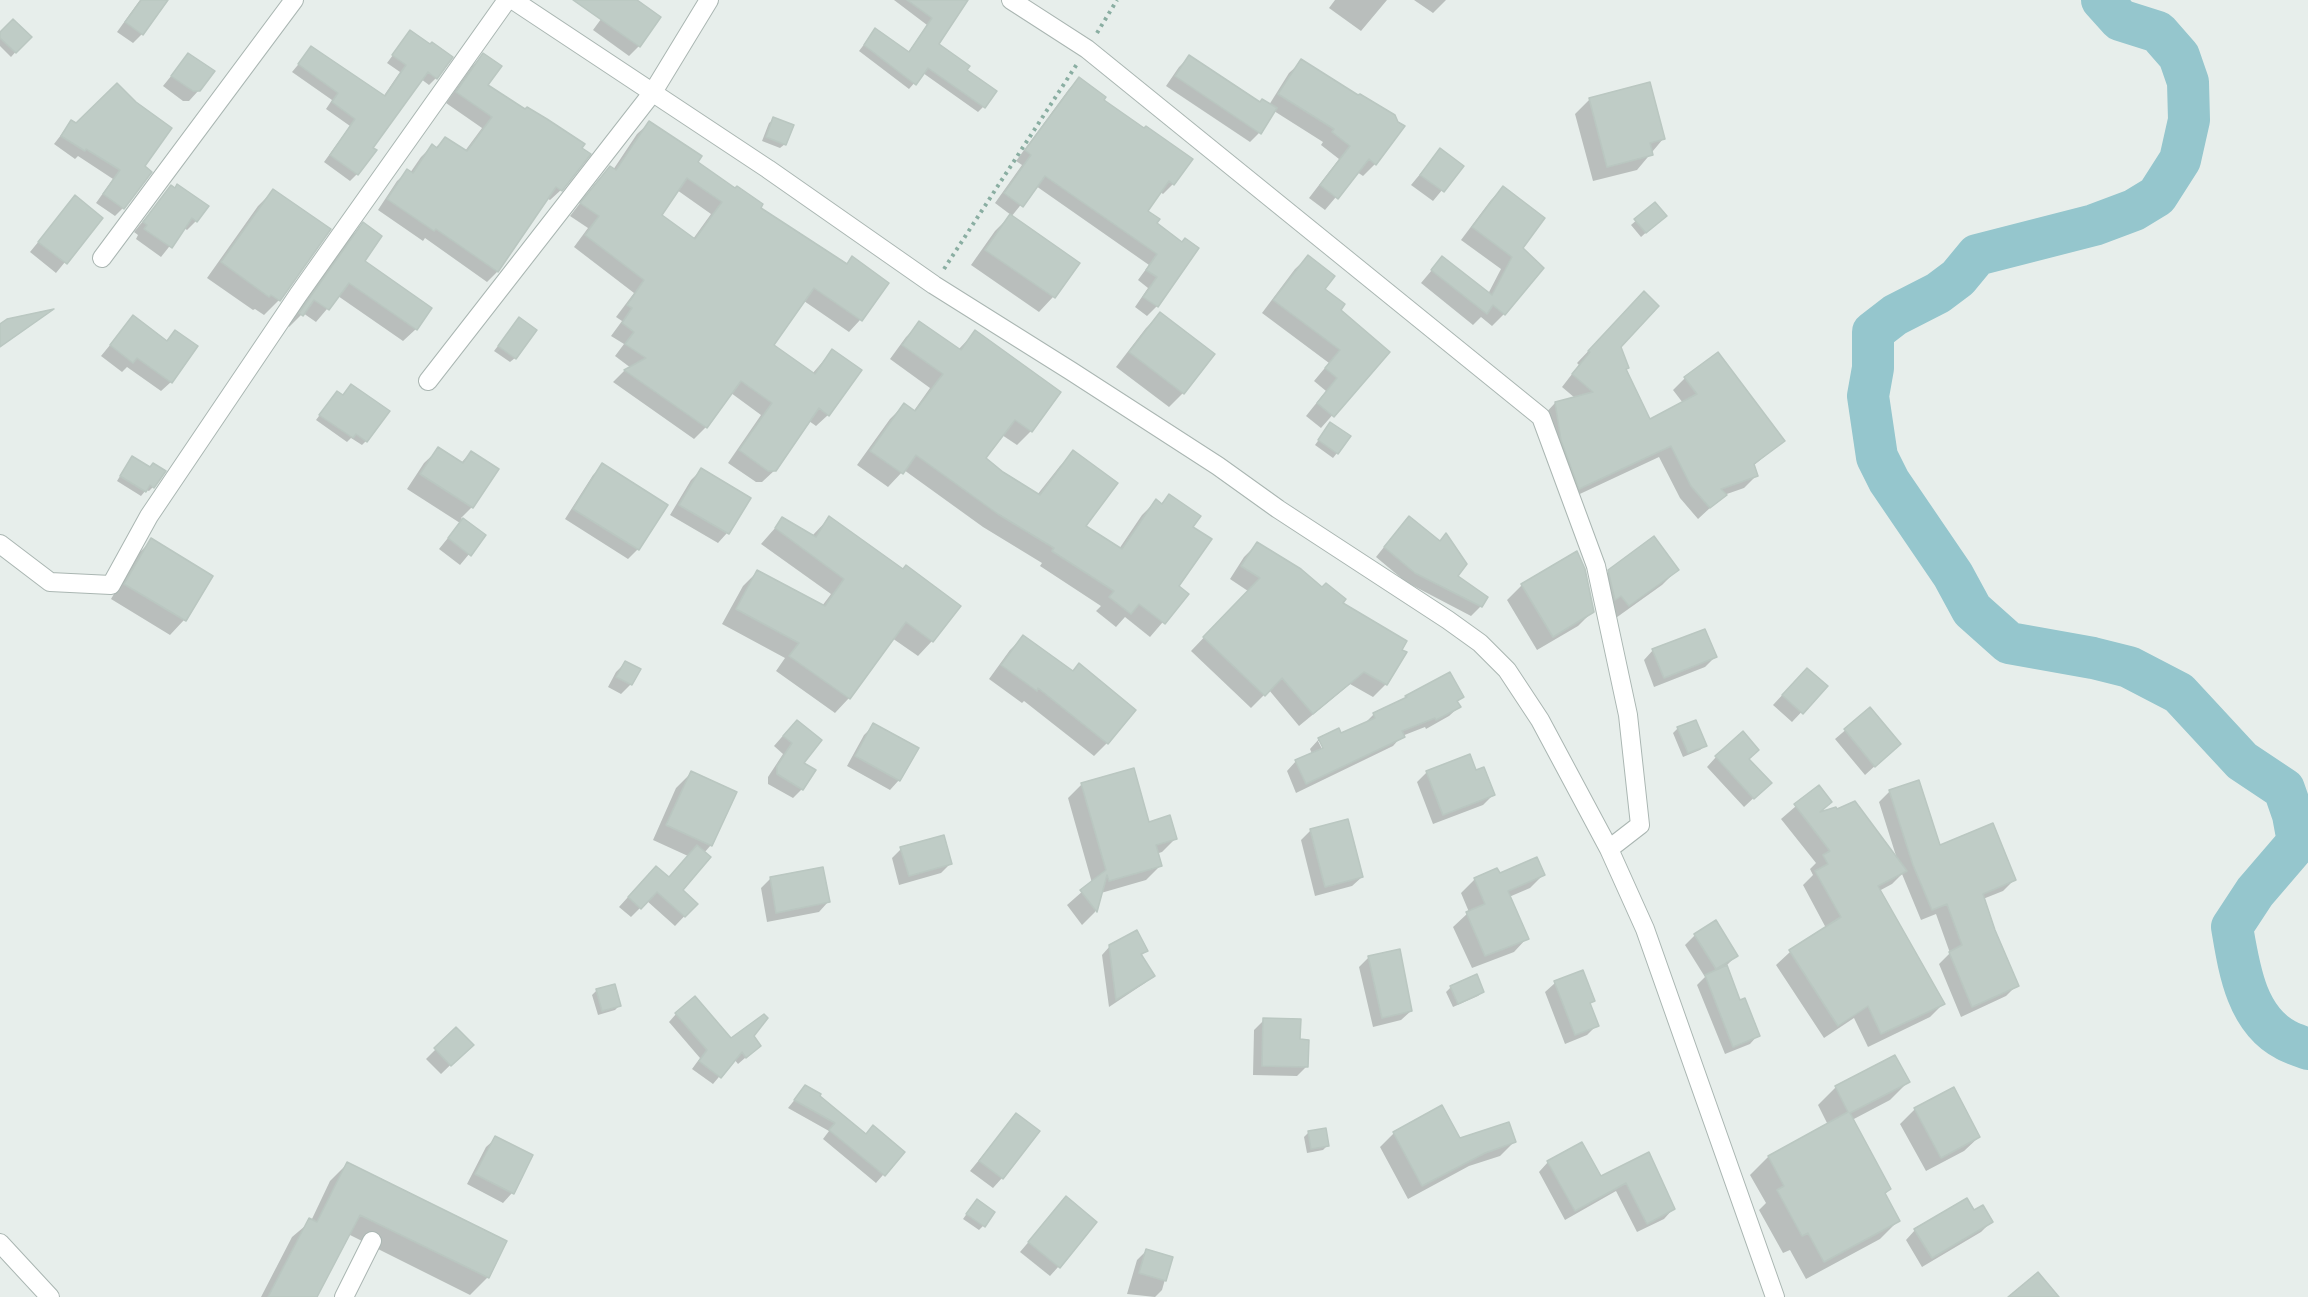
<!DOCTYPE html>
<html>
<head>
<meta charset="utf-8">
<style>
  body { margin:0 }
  canvas { display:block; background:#e7eeeb }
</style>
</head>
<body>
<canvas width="2308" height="1297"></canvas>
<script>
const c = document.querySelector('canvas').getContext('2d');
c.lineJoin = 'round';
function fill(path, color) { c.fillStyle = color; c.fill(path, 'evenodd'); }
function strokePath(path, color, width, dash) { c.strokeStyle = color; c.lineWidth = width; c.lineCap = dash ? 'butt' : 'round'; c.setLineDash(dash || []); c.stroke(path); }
const shadow = new Path2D(`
  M140,0H166L142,34L133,43L117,32Z
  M615,0H634L659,18L639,46L629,56L593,30Z
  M894,0H965L937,44L965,70L983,107L978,112L923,73L909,89L859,51L875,30L908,53L927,25Z
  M1335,0H1387L1361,31L1329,8Z
  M1414,0H1446L1433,13Z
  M410,32L436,78L429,85L421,79L371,148L357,174L350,181L324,162L350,126L326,109L332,100L292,72L312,48L383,97L400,72L387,63Z
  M0,34L29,37L11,57L0,46Z
  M188,55L199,90L189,101H183L163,86Z
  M484,55L486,85L561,190L550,200L546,198L497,272L487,282L425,238L423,241L378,210L397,181L408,171L410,173L421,157L432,146L435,148L445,139L465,151L482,128L446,103L473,65Z
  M1189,57L1259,104L1269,105L1289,73L1302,61L1375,164L1363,176L1357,172L1325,210L1309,198L1339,159L1321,145L1323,142L1274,111L1259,133L1250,142L1166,86L1179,67Z
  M1079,79L1102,101L1191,159L1173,184L1163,194L1159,191L1146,211L1155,223L1181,243L1157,306L1147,316L1135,307L1148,288L1138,280L1149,265L1036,186L1011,217L1078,263L1053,297L1039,312L971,265L995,231L1011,215L995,203L1022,165L1016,161L1069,89Z
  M1590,99L1663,139L1637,170L1593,181L1575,114Z
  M774,119L785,144L780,148L762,141L769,123Z
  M71,122L143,167L123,208L115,216L96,203L113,179L78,156L75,159L54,144Z
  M649,123L696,162L759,209L846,265L852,258L887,283L860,320L849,332L804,301L772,346L812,374L832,351L828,415L816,426L809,421L775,470L762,482H756L728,463L761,415L731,393L706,427L694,439L613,382L624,371L631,368L615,356L624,344L611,336L622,321L616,317L634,293L574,247L588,228L570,216L598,180L610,168L613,170L637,134ZM677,190L711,214L693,239L660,216Z
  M1440,150L1462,166L1433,201L1411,185Z
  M171,187L196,221L187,230L184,228L161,257L136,239L138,235L134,232Z
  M1503,188L1521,248L1504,314L1492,326L1481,317L1473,325L1421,283L1442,258L1488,294L1501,269L1461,240L1491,200Z
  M273,191L279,300L264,315L255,309L253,310L207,278L258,206Z
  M75,197L101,218L56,273L30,252Z
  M1655,204L1660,220L1641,237L1631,225Z
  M364,224L362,261L430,309L416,329L403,341L338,296L316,322L303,313L289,327L288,326L351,236Z
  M1308,257L1323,289L1338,310L1388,352L1321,428L1306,416L1326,391L1314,381L1329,363L1262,313L1295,269Z
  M1632,305L1620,346L1625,369L1649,421L1683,403L1673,390L1685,378L1783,441L1753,466L1756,476L1744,488L1724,495L1698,519L1680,498L1659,457L1567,500L1543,416L1555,403L1575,398L1562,387L1579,365L1577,363Z
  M1160,314L1183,393L1169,407L1116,367L1146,328Z
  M133,317L165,342L175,332L171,382L161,391L127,367L122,372L101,356Z
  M920,323L958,350L975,332L1031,431L1017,445L1002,435L984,459L1002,473L1037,495L1060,466L1074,452L1083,526L1119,549L1142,515L1156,501L1161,504L1169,496L1191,527L1177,586L1187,594L1150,637L1125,617L1116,627L1096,611L1101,606L1040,566L1042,563L983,527L904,470L888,487L857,465L890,419L904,405L913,412L930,388L890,359L906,337Z
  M515,324V358L510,362L494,351Z
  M342,396L366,441L362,445L351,438L347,442L316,420L333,397Z
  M1330,424L1337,453L1333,458L1315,445Z
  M439,449L461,463L471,452L472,507L461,518L484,536L460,565L439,549L460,523L407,489L424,463Z
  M128,463L153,487L149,491L146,490L141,496L117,481Z
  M603,465L638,549L628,559L565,519L593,475Z
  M701,470L749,499L727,533L718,543L670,515L691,480Z
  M829,518L932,641L918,656L892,638L849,698L835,713L776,671L785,658L722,624L743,586L757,572L822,606L831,594L761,544L783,519L812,536Z
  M1400,527L1456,576L1481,606L1471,616L1406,582L1376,557Z
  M152,540L211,577L184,620L170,635L111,599L137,555Z
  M1257,544L1340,603L1386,684L1373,697L1350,684L1299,726L1269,690L1251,708L1191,651L1248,591L1230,579L1244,557Z
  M1677,570L1662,585L1613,620L1594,586L1609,571Z
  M1522,585L1593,611L1578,626L1537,650L1507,600Z
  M1023,637L1072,672L1079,665L1107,743L1094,756L1024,701L1022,703L989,679L1010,650Z
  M1653,650L1715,657L1705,667L1654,687L1644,660Z
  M626,662L639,670L631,684L621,694L608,687L616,672Z
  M1450,674L1462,697L1456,703L1459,707L1449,716L1426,729L1425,727L1402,736L1393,746L1296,793L1287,771L1296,761L1312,754L1310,749L1319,739L1341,735L1364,724L1374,714L1402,701ZM1318,741H1322L1325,755Z
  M1797,679L1826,686L1792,722L1773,705Z
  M1870,709L1899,744L1865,775L1835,739Z
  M874,725L899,780L890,790L847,766L864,735Z
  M1678,728L1705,746L1700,750L1683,757L1673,733Z
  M787,731L802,763V789L793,798L768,784V777L783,754L774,746Z
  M1716,757L1748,759L1760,792L1744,807L1707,767Z
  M1427,772H1475L1493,795L1483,805L1433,824L1417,782Z
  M691,773L711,845L704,853L681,890L696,904L675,926L647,901L631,917L619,907L646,877L668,879L688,856L653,840L676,788Z
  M1082,784L1176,838L1162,852L1156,854L1160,866L1146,880L1101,893L1095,912L1082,925L1067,905L1092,883L1068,798Z
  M1818,787L1830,802L1818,814L1897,859L1879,802L1890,791L1939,847L2014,880L2003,891L1983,899L1994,930L2017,985L2006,996L1961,1017L1939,964L1950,953L1936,914L1921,920L1902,874L1892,884L1879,891L1943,1004L1930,1017L1868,1047L1854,1018L1824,1038L1776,965L1790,952L1826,928L1803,885L1813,875L1810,869L1816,863L1781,819Z
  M1311,830L1362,877L1352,886L1315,896L1301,840Z
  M901,849L950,864L941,873L899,885L892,858Z
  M1497,870L1499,875H1543L1530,888L1509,897L1527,938L1514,952L1472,968L1453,927L1469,912L1461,893L1474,880Z
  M770,879L828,902L819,912L767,922L761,888Z
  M1695,935L1736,956L1726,966L1739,1002L1758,1035L1750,1044L1725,1054L1697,985L1705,977L1685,945Z
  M1110,946L1146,950L1141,956L1153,975L1145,983L1109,1007L1102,955Z
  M1369,957L1411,1011L1401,1020L1373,1027L1359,967Z
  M1555,983L1593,1001L1589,1005L1597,1025L1587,1035L1565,1044L1545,992Z
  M1451,987L1483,992L1478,996L1453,1007L1446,992Z
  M597,990L620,1005L615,1010L598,1015L592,995Z
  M676,1014L731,1040L752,1036L759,1046L738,1064L734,1059L713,1084L692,1069L700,1058L669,1022Z
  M1264,1020L1299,1041L1307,1066L1297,1076L1253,1075L1254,1030Z
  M456,1029L471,1045L441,1074L426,1059Z
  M1908,1082L1890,1100L1852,1120L1890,1189L1884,1195L1898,1221L1880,1239L1806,1279L1790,1250L1783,1253L1759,1210L1766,1203L1750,1175L1768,1157L1828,1125L1818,1105L1836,1087Z
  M805,1087L865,1135L903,1152L876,1183L823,1139L829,1131L788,1108Z
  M1442,1107L1459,1140L1514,1142L1500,1156L1469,1166L1408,1199L1380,1147L1394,1133Z
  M1915,1109L1979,1137L1964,1151L1926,1171L1900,1124Z
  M1016,1115L1002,1178L993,1188L970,1171Z
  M1308,1133L1327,1146L1323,1150L1307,1153L1304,1137Z
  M496,1138L512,1193L503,1203L467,1184L486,1147Z
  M1648,1154L1673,1209L1664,1219L1637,1232L1616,1191L1565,1220L1539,1172L1548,1162L1600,1178Z
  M347,1164L505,1242L487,1278L470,1295L348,1234L315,1297H261L292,1237L311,1221L330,1181Z
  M1066,1198L1059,1266L1050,1276L1020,1252Z
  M973,1205L983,1226L979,1230L963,1219Z
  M1973,1212L1991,1222L1981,1232L1922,1267L1906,1240L1915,1230Z
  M1146,1251L1171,1258L1162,1290L1155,1297L1127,1294L1137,1260Z`);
const river = new Path2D(`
  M2102,0L2120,20L2158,32L2179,56L2188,82L2189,120L2180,160L2157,196L2134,210L2094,225L1977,255L1958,278L1938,293L1895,315L1873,332V368L1868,396L1877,457L1889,481L1953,575L1972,610L2009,643L2093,658L2129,667L2179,693L2242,761L2284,789L2293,815L2298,842L2255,892L2232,927C2239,968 2246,1019 2286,1040C2293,1044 2301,1046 2308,1049`);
const building = new Path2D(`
  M141,0H168L143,35L125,22Z
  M573,0H637L661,17L640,47Z
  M907,0H968L939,44L970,66L967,70L997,91L985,108L928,68L916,85L864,45L875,28L909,52L932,18Z
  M13,19L32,37L16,53L0,38V32Z
  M410,30L430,44L432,42L453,57L437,79L428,72L373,148L377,150L358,175L330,155L355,119L332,102L338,93L298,64L311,46L385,96L406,65L392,55Z
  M188,53L215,71L200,91H193L171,76Z
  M483,53L502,66L488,85L525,109L527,107L547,119L585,144L582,148L591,154L562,191L556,187L498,272L436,229L434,231L387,199L407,169L413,173L432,144L437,148L445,137L467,151L492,117L456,92Z
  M1189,55L1260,102L1262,99L1277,108L1261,134L1175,76Z
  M1301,59L1358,95L1360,94L1395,115L1398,122L1405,126L1376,165L1369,159L1338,199L1320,185L1350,146L1332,132L1334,129L1278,94Z
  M1079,77L1106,97L1104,100L1144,128L1146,126L1193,159L1174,185L1169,181L1148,211L1160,219L1157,223L1182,242L1185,238L1199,248L1158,307L1143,297L1157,277L1146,270L1157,254L1045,176L1023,207L1004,193L1031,155L1025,150Z
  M1650,82L1665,139L1650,143L1653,155L1607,167L1589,98Z
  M117,83L136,102L172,128L145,166L152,172L124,209L103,194L120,170L86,149L85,151L61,136L71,120L76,123Z
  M773,117L794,125L786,145L766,137Z
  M649,121L702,156L698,162L735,188L737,186L763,204L761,208L847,264L852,256L889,283L862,321L814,288L774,345L815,374L832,349L862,370L829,416L819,408L776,471H768L739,450L772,403L741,381L707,428L624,370L646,358L625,344L634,332L622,323L632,308L627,305L644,280L585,235L599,216L580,203L610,166L616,170ZM687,178L722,202L695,239L662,215Z
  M1440,148L1464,166L1444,192L1420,175Z
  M177,184L209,206L197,222L192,218L172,248L144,229L147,225L143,222L171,185L175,188Z
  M1503,186L1545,218L1523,248L1544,268L1505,315L1493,305L1487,314L1431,270L1442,256L1492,295L1512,257L1472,227Z
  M273,189L331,229L280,301L271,295L269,297L221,262Z
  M75,195L103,218L67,264L38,242Z
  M1655,202L1667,216L1646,233L1634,219Z
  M1010,214L1080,263L1055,298L985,250Z
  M363,222L382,236L365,261L432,308L417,330L349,283L329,310L314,300L303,316L299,313Z
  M1308,255L1335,276L1325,289L1345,304L1341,310L1390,352L1334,417L1317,403L1337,378L1325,368L1340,350L1273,300Z
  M1644,291L1659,306L1621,347L1629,368L1626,369L1650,419L1697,394L1684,377L1718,352L1785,441L1754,464L1758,476L1721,489L1727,495L1710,508L1691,486L1671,446L1579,489L1561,440L1555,402L1593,392L1572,374L1590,352L1588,351Z
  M54,309L0,347V324L7,319Z
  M1160,312L1215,354L1184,394L1129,352Z
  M133,315L167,341L175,330L198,346L172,383L137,358L133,363L110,345Z
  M519,317L537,330L516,359L498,346Z
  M919,321L961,350L975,330L1061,392L1032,432L1015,420L986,458L1003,472L1040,495L1073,450L1118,483L1086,526L1122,549L1156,499L1162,504L1169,494L1201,516L1193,527L1212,539L1179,586L1189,594L1165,624L1139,604L1131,614L1109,597L1114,591L1052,551L1054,548L998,514L916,455L903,474L870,451L904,403L915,411L943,374L902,345Z
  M351,384L390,411L367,442L356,434L353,438L319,415L337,391L343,395Z
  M1330,422L1351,436L1338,454L1318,440Z
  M438,447L463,463L471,451L499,469L473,508L420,474Z
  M132,456L150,467L153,463L166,471L154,488L150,485L146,492L120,476Z
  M602,463L668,505L639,550L573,509Z
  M701,468L751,498L729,534L679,505Z
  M829,516L903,569L906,565L961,606L933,642L906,622L850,699L789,656L799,643L736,609L757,570L825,606L844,579L775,528L782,517L816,537Z
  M1409,516L1440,541L1446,533L1467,564L1458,576L1488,597L1482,607L1415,573L1384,547Z
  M463,518L486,535L471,556L448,538Z
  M1654,536L1679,570L1629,606L1621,596L1615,600L1608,570Z
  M151,538L213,576L186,621L124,584Z
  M1257,542L1301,569L1322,587L1326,583L1346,599L1343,603L1407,641L1402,650L1407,652L1387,685L1364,672L1313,714L1282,678L1265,696L1203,637L1260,578L1241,566Z
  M1577,551L1585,569L1594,612L1553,637L1521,584Z
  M1705,629L1717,657L1664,678L1652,649Z
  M1023,635L1073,671L1079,663L1136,710L1108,744L1038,688L1037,691L1001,665Z
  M625,661L641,669L632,685L616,677Z
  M1807,668L1828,686L1803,714L1782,695Z
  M1450,672L1464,697L1457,701L1461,707L1436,720L1435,718L1402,731L1405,737L1306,784L1295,760L1323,748L1318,738L1339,728L1341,733L1375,718L1373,713L1407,697L1405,696Z
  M1870,707L1901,744L1875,767L1844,729Z
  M797,720L822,740L804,763L816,770L803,790L777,774V766L792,743L783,736Z
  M1696,720L1707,746L1688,753L1677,727Z
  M873,723L919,748L900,781L855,756Z
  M1743,731L1759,750L1749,759L1772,783L1754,799L1715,756Z
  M1470,754L1476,770L1484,767L1495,795L1443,815L1426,771Z
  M1134,768L1149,822L1170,815L1177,839L1156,845L1162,866L1109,881L1107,875L1097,912L1080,890L1106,870L1081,783Z
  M691,771L737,792L712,846L666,825Z
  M1919,780L1940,845L1993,823L2016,880L1983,894L1995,930L2019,986L1972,1007L1949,952L1962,945L1947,904L1932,910L1913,865L1889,790Z
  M1819,785L1832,802L1820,812L1836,807L1837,809L1855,801L1907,871L1878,886L1945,1004L1881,1034L1868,1006L1838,1026L1789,950L1841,917L1815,871L1828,864L1823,855L1830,851L1794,804Z
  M1348,819L1363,877L1325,887L1310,829Z
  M944,835L952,864L909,876L900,847Z
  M697,845L711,857L683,890L698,904L685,917L657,892L641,909L628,897L656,866L669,877Z
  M1537,857L1545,875L1508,891L1529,939L1485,956L1466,912L1485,904L1474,878L1497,868L1500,873Z
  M823,867L830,902L776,913L770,877Z
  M1716,920L1738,956L1716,969L1694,934Z
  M1137,930L1148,951L1141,954L1155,976L1116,1000L1109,945Z
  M1400,949L1412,1011L1382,1018L1368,956Z
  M1727,965L1740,1000L1745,998L1760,1036L1733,1047L1705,975Z
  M1583,970L1595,1001L1590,1003L1599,1026L1575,1035L1554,981Z
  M1477,974L1484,992L1458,1004L1450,986Z
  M615,984L621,1006L602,1011L596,989Z
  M695,996L731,1038L764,1014L768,1018L754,1036L761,1046L746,1058L742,1052L721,1078L699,1061L707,1050L675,1013Z
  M1263,1018L1301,1019L1300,1039L1309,1040L1308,1067L1262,1066Z
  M456,1027L474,1045L451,1066L434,1048Z
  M1895,1055L1910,1082L1850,1113L1891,1189L1885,1193L1900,1221L1824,1262L1808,1233L1802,1236L1777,1190L1784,1186L1768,1156L1848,1112L1835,1086Z
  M805,1085L821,1094L820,1096L866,1134L873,1125L905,1152L885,1176L829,1130L835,1123L794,1100Z
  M1954,1087L1980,1137L1941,1158L1914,1108Z
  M1442,1105L1460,1138L1509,1122L1516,1142L1485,1153L1422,1186L1393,1132Z
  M1016,1113L1040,1131L1003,1179L979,1161Z
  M1326,1128L1329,1146L1311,1149L1308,1131Z
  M495,1136L533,1155L514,1194L475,1174Z
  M1582,1142L1601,1176L1649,1152L1675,1209L1647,1224L1626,1183L1575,1211L1547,1161Z
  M347,1162L507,1241L489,1278L360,1215L317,1297H268L309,1218L317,1222Z
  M1066,1196L1097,1222L1060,1268L1028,1242Z
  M1967,1198L1974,1210L1983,1205L1993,1222L1932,1258L1914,1229Z
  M977,1199L995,1212L985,1227L966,1214Z
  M1146,1249L1173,1257L1166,1281L1139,1273Z
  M2038,1272L2059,1297H2008Z`);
const path = new Path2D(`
  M1097,33L1117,0
  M944,269L1077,64`);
const minor = new Path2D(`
  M513,0L768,169L934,285L1071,371L1218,466L1278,509L1448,620L1480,643L1507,670L1540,720L1609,849L1645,929L1775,1297
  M1011,0L1087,49L1541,417L1596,566L1628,715L1640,825L1609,849
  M102,258L294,0
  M428,381L653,92L709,0
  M0,544L50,582L111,585L149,516L298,295L507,0
  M0,1243L50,1297
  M344,1297L372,1241`);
fill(shadow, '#0003');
strokePath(river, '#95c6cd', 42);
fill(building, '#bfccc6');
strokePath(building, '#bac7c1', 1.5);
strokePath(minor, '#aab6b2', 20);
strokePath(path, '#8aaea2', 4, [3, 4.5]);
strokePath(minor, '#fff', 18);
</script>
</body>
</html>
